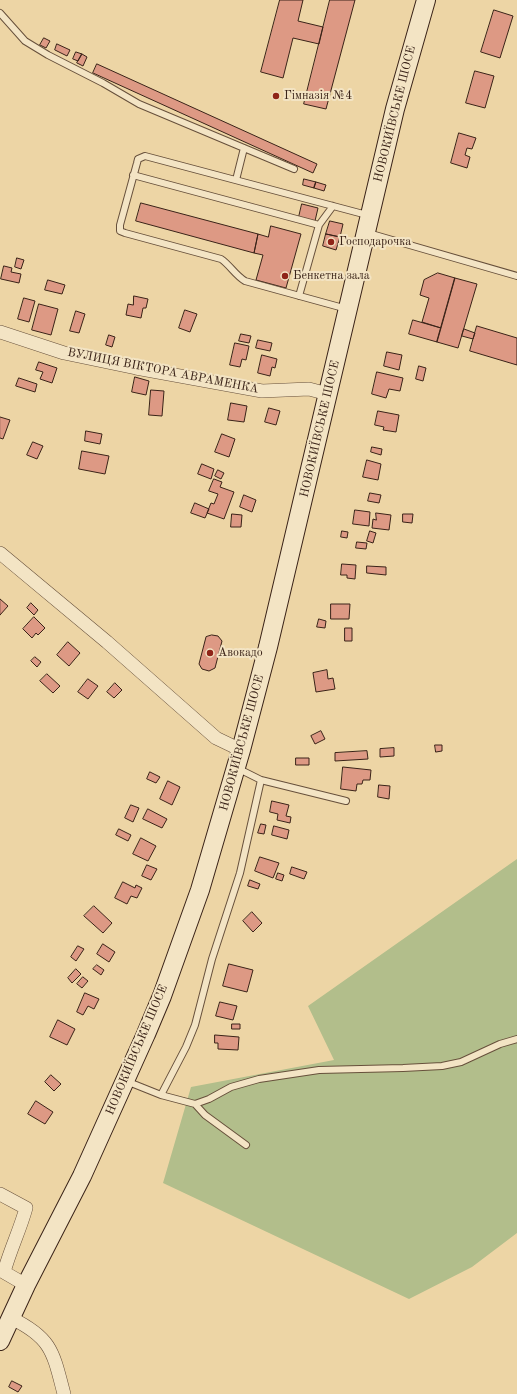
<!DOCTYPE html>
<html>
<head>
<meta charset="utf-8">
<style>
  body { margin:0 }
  canvas { display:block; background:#edd5a5 }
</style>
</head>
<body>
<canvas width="517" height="1394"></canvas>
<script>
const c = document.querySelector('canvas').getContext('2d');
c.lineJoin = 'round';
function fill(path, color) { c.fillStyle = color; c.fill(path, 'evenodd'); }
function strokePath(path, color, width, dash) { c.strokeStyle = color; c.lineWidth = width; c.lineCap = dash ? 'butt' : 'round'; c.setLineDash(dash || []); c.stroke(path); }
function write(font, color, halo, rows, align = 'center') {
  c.font = font + ' "Old Standard TT",serif'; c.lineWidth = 4; c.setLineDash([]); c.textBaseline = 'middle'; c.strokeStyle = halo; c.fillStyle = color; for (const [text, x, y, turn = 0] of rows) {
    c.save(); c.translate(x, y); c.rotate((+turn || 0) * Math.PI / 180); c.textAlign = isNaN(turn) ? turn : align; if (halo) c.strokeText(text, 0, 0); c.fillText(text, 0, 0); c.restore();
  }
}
const green = new Path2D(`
  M517,859V1233L472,1267L409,1299L163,1183L191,1087L334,1060L308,1006Z`);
const building = new Path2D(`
  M280,0H303L298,21L323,27L319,44L293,38L283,78L261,72Z
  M330,0H355L326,109L304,104Z
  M494,10L513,16L500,58L481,52Z
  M44,38L50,41L46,48L40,45Z
  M57,44L70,50L67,56L55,50Z
  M76,52L82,54L78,61L73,59Z
  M82,54L87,57L83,66L77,63Z
  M97,64L317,164L313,173L93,73Z
  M475,71L494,76L485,108L466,103Z
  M459,133L476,138L472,149L467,148L465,155L470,157L467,168L451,163Z
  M304,179L316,182L314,188L303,185Z
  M316,182L326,185L324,191L314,188Z
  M141,203L258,234L254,253L136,221Z
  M302,204L318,208L315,221L299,217Z
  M330,221L343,224L340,237L326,234Z
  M271,226L301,234L286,288L256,280L263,255L254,253L258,234L268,237Z
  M326,234L340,237L336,250L323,246Z
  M17,258L24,260L21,269L15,267Z
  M4,266L12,268L11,272L21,274L19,283L1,279Z
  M438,273L455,278L441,328L422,322L429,298L420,295L424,280Z
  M455,278L477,284L458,348L437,342Z
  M48,280L65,285L62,294L45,290Z
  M134,296L148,299L146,308H143L141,318L126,315L128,304L133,305Z
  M24,298L35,301L29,322L18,319Z
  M39,304L58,309L51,335L32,330Z
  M185,310L197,314L190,332L179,328Z
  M76,311L85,314L79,333L70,331Z
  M413,320L441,328L437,342L409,334Z
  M477,326L517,338V365L470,351Z
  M464,329L475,333L473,339L462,336Z
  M241,334L251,336L249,343L239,341Z
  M109,335L115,337L112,347L106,345Z
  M258,340L272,343L270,351L256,348Z
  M235,343L249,346L246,360L242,359L240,367L230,365Z
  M387,352L402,355L399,370L384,366Z
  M262,355L277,359L275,368L272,367L270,376L258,373Z
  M39,362L57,368L52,383L40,379L43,372L36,370Z
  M419,366L426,368L423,381L416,379Z
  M377,372L403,378L400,391L389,389L386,398L372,394Z
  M135,377L149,381L146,395L132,392Z
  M19,378L37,384L35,392L16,386Z
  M151,390L164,391L162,416L149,415Z
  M231,403L247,406L244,422L228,420Z
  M269,408L280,411L276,425L265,422Z
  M378,411L399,415L396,432L383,430L384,427L375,425Z
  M0,417L10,420L3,439L0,438Z
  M86,431L102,434L100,444L85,441Z
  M222,434L235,439L229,457L215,452Z
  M33,442L43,446L37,459L27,455Z
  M372,447L382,449L381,455L371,452Z
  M82,451L109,456L105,474L79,469Z
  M367,460L381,464L378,480L363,477Z
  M202,464L214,469L211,479L198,474Z
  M218,470L224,473L221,479L215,476Z
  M214,479L222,482L220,487L234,492L224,519L207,513L211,503L214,504L218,494L209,491Z
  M370,493L381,495L379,503L368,501Z
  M244,495L256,500L252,512L240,507Z
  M195,503L209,509L205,518L191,513Z
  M355,510L370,512L369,526L353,524Z
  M376,513L391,515L389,530L372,528L373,519L376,520Z
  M232,514L242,515L241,527H231Z
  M403,514H413L412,523L403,522Z
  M342,531L348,532L347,538L341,537Z
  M370,531L376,533L373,543L367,541Z
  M357,542L367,543L366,549L356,548Z
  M342,564L356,565L355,579L347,578V575H341Z
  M367,566L386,567V575L367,573Z
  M0,599L8,606L0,615Z
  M31,603L38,610L34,615L27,608Z
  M331,604H350L349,619H331Z
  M34,617L45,628L38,635L36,633L32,638L23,629Z
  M319,619L326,621L325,628L317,627Z
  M345,628H352V641H345Z
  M212,635L218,636L222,641L215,668L209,671L202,669L199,664L206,637Z
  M68,642L80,653L69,666L57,655Z
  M35,657L41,662L37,667L31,661Z
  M327,670L328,679L333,678L335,689L316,692L313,673Z
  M47,674L60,686L53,693L40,681Z
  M88,679L98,686L88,699L78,692Z
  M115,683L122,690L114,698L107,692Z
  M321,731L325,739L315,744L311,736Z
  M435,745H442V751L436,752Z
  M394,748V756L380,757V749Z
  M367,751L368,759L335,761V753Z
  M296,758H309V765H296Z
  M343,767L371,770L370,780H363L362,784H357L356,791L341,789Z
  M150,772L160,777L156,783L147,779Z
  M168,781L180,787L172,805L160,799Z
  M379,785L390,786L389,799L378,797Z
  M272,801L289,805L286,816L291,817L290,823L277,820L278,814L270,812Z
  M131,805L139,808L133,822L125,818Z
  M148,809L167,819L162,828L143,819Z
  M261,824L266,825L264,834L258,833Z
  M274,826L289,830L287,839L272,835Z
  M119,829L131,835L128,841L116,835Z
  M141,838L156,846L148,861L133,854Z
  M260,857L279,863L273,878L255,871Z
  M147,865L157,869L151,880L142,876Z
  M292,867L307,872L304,879L290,874Z
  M278,873L284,875L282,881L276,879Z
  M250,880L260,884L258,889L248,886Z
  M123,882L135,888L136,885L142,888L137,898L131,896L127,904L115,898Z
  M94,906L112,923L103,933L84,916Z
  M252,912L262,923L253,932L243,921Z
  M103,944L115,952L109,962L97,954Z
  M78,946L84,949L76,961L71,957Z
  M229,964L253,970L247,992L223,986Z
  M97,965L104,970L101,975L93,969Z
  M76,969L81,974L72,983L68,978Z
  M83,977L88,981L82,988L77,984Z
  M85,993L99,999L94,1009L88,1006L83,1015L77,1012Z
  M220,1002L237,1006L233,1020L216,1016Z
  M58,1020L75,1029L67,1045L50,1037Z
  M232,1024H240V1029H232Z
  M215,1035L239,1037L238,1050L218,1049V1043H215Z
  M51,1075L61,1084L54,1091L45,1082Z
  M36,1101L53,1112L45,1124L28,1114Z
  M12,1381L22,1386L18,1392L9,1387Z`);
const lane = new Path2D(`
  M0,13L25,41L48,55L103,83L139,104L294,169
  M133,175L319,225
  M236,180L244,148
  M368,233L517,276
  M299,296L319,225L333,206
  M347,309L245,281C235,275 230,265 221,259L125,233L120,231V225L137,163L138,159L145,156L367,215
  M237,768L261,780L346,801
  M126,1081L161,1095L195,1104L205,1115L246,1145
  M161,1095L186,1047L195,1025L212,959L240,873L261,780
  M195,1104L209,1099L231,1087L259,1079L319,1070L403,1068L442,1066L461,1062L500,1044L517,1039`);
const street = new Path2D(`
  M0,332L64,353L136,368L262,391L309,389L328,394
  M0,553L107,642L216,738L241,750
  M0,1194L26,1208C20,1230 10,1250 4,1272
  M0,1270L26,1285
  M11,1318C52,1338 53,1352 64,1394`);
const secondary = new Path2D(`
  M0,1341L26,1285L82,1176L146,1034L162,996L200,890L241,750L268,647L395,109L426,0`);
const markers = [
  [276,96,4,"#8f2418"],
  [331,242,4,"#8f2418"],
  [285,276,4,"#8f2418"],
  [210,653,4,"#8f2418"]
];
const poiNames = [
  ["Гімназія №4",284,96],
  ["Господарочка",339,242],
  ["Бенкетна зала",293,276],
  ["Авокадо",218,653]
];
const streetNames = [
  ["НОВОКИЇВСЬКЕ ШОСЕ",395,114,-76],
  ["ВУЛИЦЯ ВІКТОРА АВРАМЕНКА",163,371,11],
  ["НОВОКИЇВСЬКЕ ШОСЕ",320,429,-77],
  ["НОВОКИЇВСЬКЕ ШОСЕ",242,743,-75],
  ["НОВОКИЇВСЬКЕ ШОСЕ",137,1050,-67]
];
fill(green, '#b2be8b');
fill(building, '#dd9984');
strokePath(building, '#3a2318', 1);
strokePath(lane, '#67503b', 8);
strokePath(street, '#67503b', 14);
strokePath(secondary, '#3a2318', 20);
strokePath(lane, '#f3e4c4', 6);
strokePath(street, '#f3e4c4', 13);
strokePath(secondary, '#f3e4c4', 18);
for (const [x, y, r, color] of markers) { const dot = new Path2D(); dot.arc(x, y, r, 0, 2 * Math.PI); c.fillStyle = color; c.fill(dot); strokePath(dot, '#f3e4c4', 1.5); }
write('12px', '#3a2318', '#f3e4c4', poiNames, 'left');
write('12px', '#3a2318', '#f3e4c4', streetNames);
</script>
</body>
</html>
